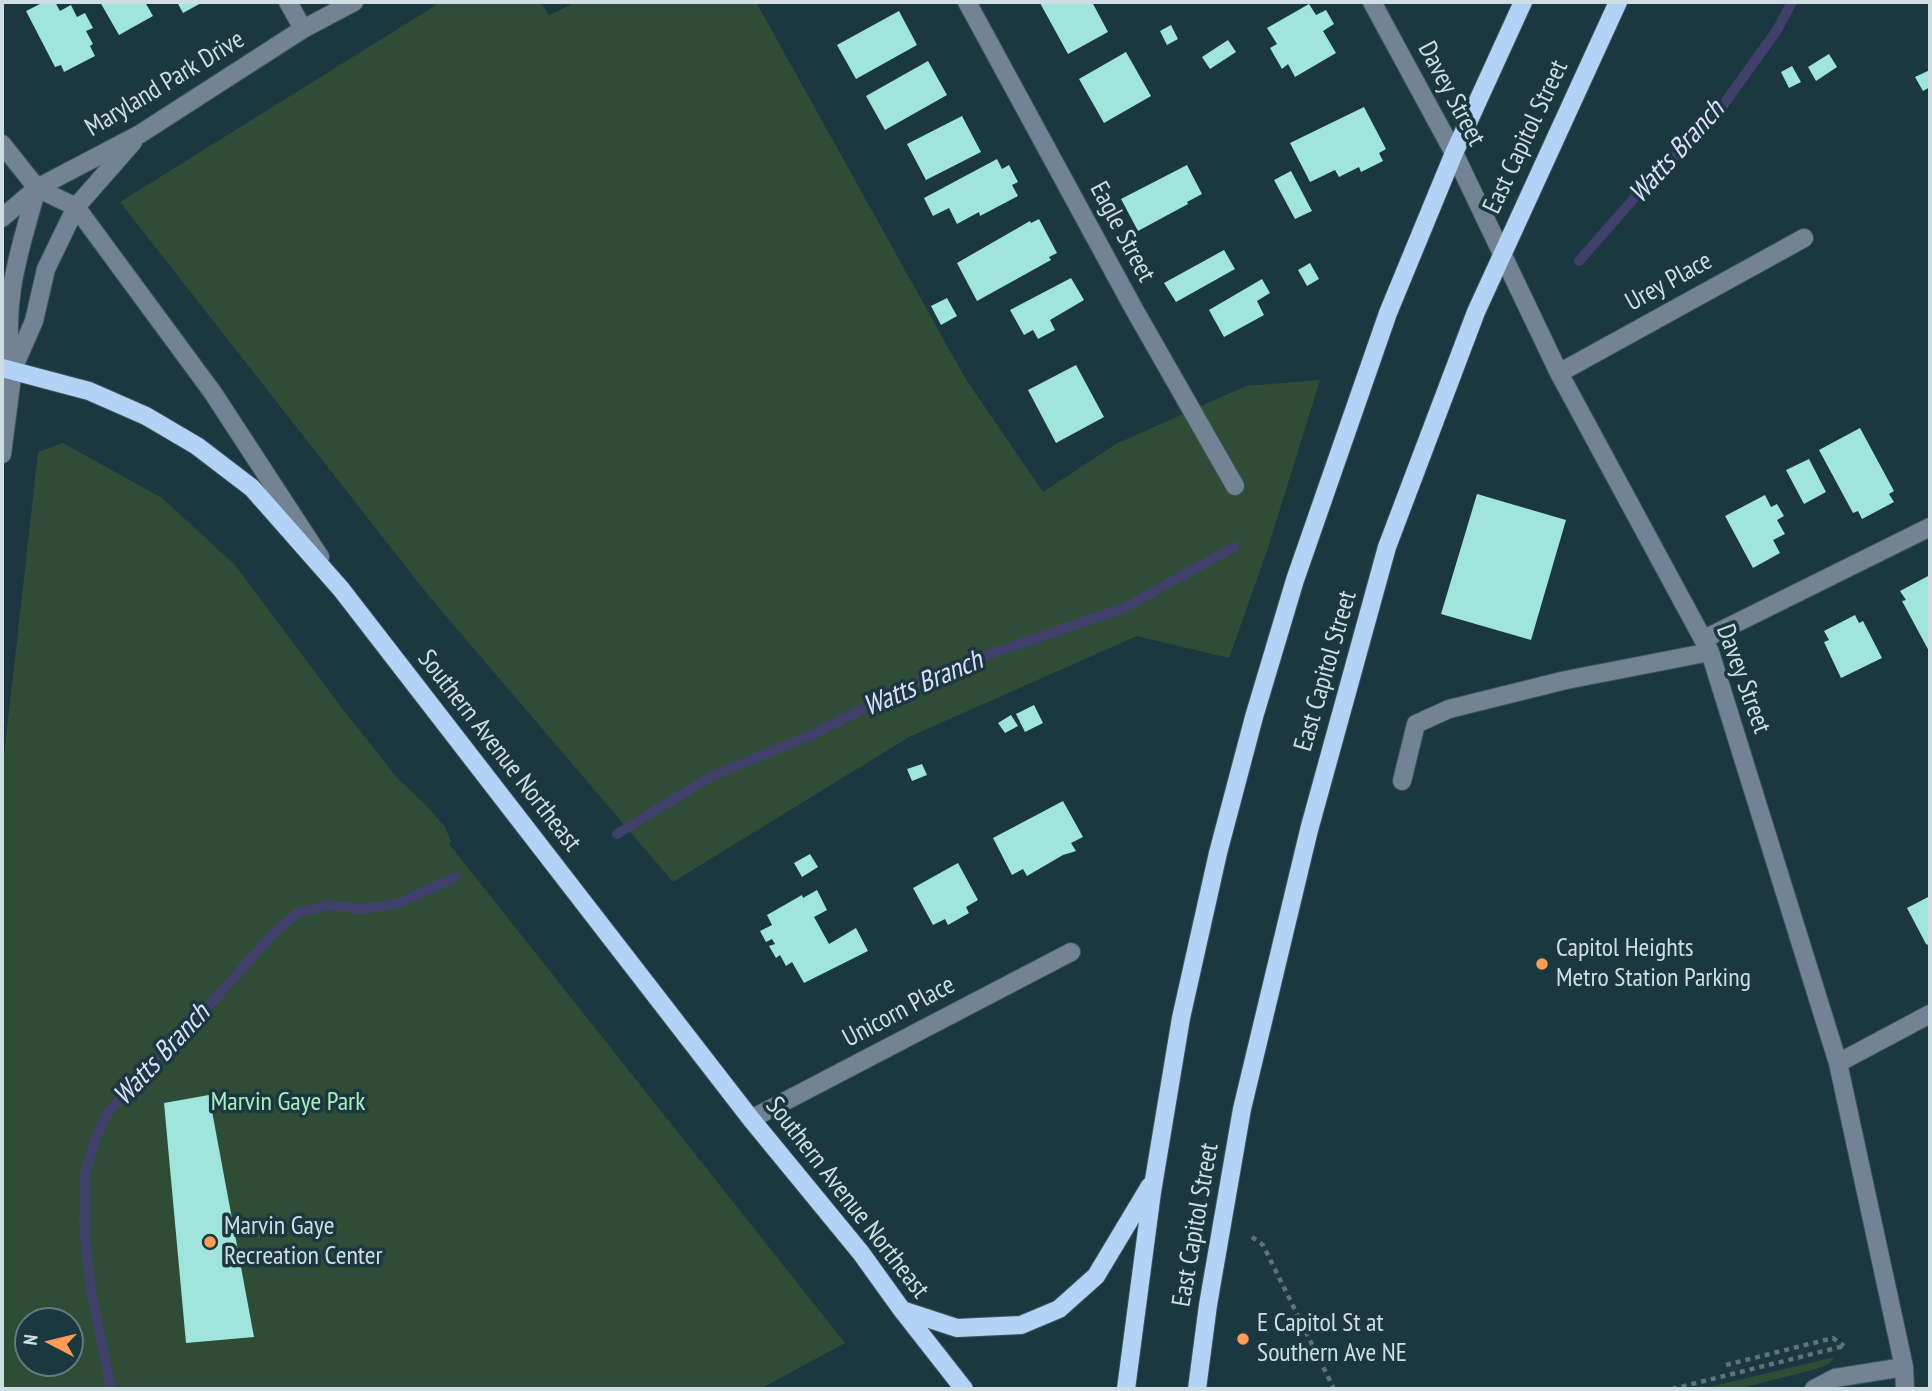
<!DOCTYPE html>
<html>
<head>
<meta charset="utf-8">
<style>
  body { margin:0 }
  #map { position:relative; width:1932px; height:1391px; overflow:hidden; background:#1b3840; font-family:"PT Sans Narrow",sans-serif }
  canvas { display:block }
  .frame { position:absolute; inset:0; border:4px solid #cedee3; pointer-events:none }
  .north { position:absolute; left:14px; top:1307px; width:70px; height:70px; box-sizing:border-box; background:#1b3840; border:2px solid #637a81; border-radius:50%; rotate:277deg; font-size:19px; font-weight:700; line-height:28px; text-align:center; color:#cedee3 }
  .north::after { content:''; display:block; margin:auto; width:24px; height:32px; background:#fe9c57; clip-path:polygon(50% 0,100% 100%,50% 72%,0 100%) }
</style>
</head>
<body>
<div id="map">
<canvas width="1932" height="1391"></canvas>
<div class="frame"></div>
<div class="north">N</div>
</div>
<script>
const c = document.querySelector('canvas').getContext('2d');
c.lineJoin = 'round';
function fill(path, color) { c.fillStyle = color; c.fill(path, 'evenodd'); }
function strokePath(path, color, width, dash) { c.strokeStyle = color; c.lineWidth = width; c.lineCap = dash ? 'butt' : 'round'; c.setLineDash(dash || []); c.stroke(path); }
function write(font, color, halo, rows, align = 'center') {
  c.font = font + ' "PT Sans Narrow",sans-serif'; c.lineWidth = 7; c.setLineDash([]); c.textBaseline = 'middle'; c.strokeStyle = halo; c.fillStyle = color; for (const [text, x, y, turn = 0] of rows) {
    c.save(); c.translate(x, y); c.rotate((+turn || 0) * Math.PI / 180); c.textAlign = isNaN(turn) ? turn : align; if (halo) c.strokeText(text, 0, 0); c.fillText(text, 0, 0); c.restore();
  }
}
const green = new Path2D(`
  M441,2H540L549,15L577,2H756L965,378L1043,492L1116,444L1246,386L1320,380L1267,551L1229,658L1137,636L909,737L673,882L428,595L120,202Z
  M63,443L162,498L235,565L341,707L398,779L425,804L445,827L451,842L449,844L845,1343L760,1389H2V774L38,452ZM28,1321H70V1363H28Z
  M1835,1357L1827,1365L1813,1370L1737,1389H1701Z`);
const stream = new Path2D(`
  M1579,261L1652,178L1714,118L1777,30L1792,2
  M617,834L712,776L811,735L935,673L1124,608L1234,547
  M111,1389L91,1290L84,1225L85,1174L95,1139L108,1112L179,1039L274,933L297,913L328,905L362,909L400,903L455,877`);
const building = new Path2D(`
  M44,2H55L60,11L71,5L77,17L85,13L93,28L86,31L93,44L90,46L95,56L64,72L61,65L55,67L26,11Z
  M100,2H145L153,16L119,35Z
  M177,2H203L183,13Z
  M1043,2H1092L1108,32L1068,54L1040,3Z
  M1309,4L1316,15L1326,10L1334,24L1323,31L1336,53L1295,77L1288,64L1282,69L1270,48L1277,44L1267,28Z
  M899,11L917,45L856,79L837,45Z
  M1171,25L1178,39L1167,45L1160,31Z
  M1228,40L1236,52L1210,69L1202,57Z
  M1126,52L1151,96L1104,123L1079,79Z
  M1829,54L1837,67L1816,81L1808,67Z
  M928,61L947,95L885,130L866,96Z
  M1792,66L1801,82L1789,88L1781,72Z
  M1930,70V87L1923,91L1915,77Z
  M1364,107L1386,149L1379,153L1383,161L1361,172L1359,167L1339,177L1335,170L1310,182L1290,143Z
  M962,116L981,152L926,180L907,144Z
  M997,159L1002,169L1009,165L1018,182L1012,185L1018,196L980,216L979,212L957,224L949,208L933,216L924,198Z
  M1187,165L1202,194L1187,202L1188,204L1138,231L1121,199Z
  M1291,171L1312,211L1295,219L1274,180Z
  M1039,219L1057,253L1049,257L1051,260L977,301L957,263L1030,221L1031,223Z
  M1224,250L1235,269L1176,302L1164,283Z
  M1310,263L1319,279L1307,286L1298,270Z
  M1071,278L1084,300L1050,320L1055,330L1038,339L1033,330L1024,335L1010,310Z
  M1262,279L1270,293L1257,301L1264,315L1224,337L1209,310Z
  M947,298L957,316L941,325L931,306Z
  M1076,365L1104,417L1056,443L1028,390Z
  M1860,428L1894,491L1889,494L1894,502L1862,519L1858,511L1853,513L1819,450Z
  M1809,459L1826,492L1804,504L1786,470Z
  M1477,494L1566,520L1531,640L1441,614Z
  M1765,495L1771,507L1777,504L1784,516L1777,520L1785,534L1773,540L1780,553L1753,568L1725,516Z
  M1930,575V653L1902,601L1906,600L1900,591Z
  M1855,615L1859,623L1863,621L1882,658L1841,678L1824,642L1829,640L1824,631Z
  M1034,705L1043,723L1025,732L1016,714Z
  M1011,715L1018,726L1005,733L998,723Z
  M922,764L927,775L912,781L907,769Z
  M1063,801L1083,837L1071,843L1076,851L1063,855L1027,876L1023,869L1012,875L993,838Z
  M810,854L818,867L802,877L794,863Z
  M958,863L978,900L966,907L969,913L948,925L945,919L933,925L913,888Z
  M817,890L827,910L814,917L829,944L856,928L868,951L804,983L792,962L786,966L780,955L776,958L769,946L775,944L772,939L766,942L760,931L772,925L767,915L802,895L803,898Z
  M1930,896V946L1926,944L1907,908Z
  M209,1095L254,1337L186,1343L164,1103Z`);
const path = new Path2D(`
  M1252,1237L1263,1245L1334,1389
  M1726,1365L1833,1338L1844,1346
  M1672,1389L1844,1346`);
const minor = new Path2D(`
  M288,2L303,29
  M967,2L1134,309L1235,486
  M1372,2L1454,153L1559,373L1710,652L1838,1063L1904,1367L1905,1389
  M2,144L37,188L76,207L213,393L320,557
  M2,218L37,188L140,134L303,29L354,2
  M13,369C0,305 20,249 37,188
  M1559,373L1804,238
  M2,454L13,369L34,321L46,269L76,207L133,142
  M1704,639L1930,527
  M1402,781L1416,724L1449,709L1566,680L1710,652
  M1838,1063L1930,1014
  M751,1119L1071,952
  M1814,1389L1835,1378L1904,1367`);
const major = new Path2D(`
  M2,368L89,391L146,416L197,446L252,488L341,589L751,1119L861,1253L902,1310L964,1389
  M902,1310L957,1328L1021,1325L1059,1309L1096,1276L1150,1186
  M1126,1389L1152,1192L1181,1018L1218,853L1254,717L1295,580L1388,313L1454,153L1523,2
  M1197,1389L1208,1305L1242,1109L1309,830L1387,547L1476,312L1618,2`);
const markers = [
  [1542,964,7,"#fe9c57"],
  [210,1242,7,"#fe9c57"],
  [1243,1339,7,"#fe9c57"]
];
const streetNames = [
  ["Maryland Park Drive",165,84,-31],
  ["Davey Street",1451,94,62],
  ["East Capitol Street",1526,137,-65],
  ["Eagle Street",1122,232,62],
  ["Urey Place",1669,282,-29],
  ["East Capitol Street",1326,671,-74],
  ["Davey Street",1743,679,70],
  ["Southern Avenue Northeast",499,751,52],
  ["Unicorn Place",899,1012,-28],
  ["Southern Avenue Northeast",847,1198,52],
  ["East Capitol Street",1196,1225,-80]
];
const poiNames = [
  ["Capitol Heights",1556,949],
  ["Metro Station Parking",1556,979],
  ["Marvin Gaye",224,1227],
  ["Recreation Center",224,1257],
  ["E Capitol St at",1257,1324],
  ["Southern Ave NE",1257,1354]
];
const parkNames = [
  ["Marvin Gaye Park",288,1103]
];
const waterNames = [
  ["Watts Branch",1677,152,-48],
  ["Watts Branch",923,684,-23],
  ["Watts Branch",162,1055,-47]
];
fill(green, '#2f4c37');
strokePath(stream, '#41406b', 10);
fill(building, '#9fe5db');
strokePath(minor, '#3b565d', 20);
strokePath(major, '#3b565d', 20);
strokePath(path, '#5b747b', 4.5, [5, 5]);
strokePath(minor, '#738394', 18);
strokePath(major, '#b2d3f6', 18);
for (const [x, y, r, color] of markers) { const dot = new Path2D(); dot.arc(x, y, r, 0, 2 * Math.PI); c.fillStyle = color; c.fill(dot); strokePath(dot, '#1b3840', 2.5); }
write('26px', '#cedee3', '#1b3840', streetNames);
write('26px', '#cedee3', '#1b3840', poiNames, 'left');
write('26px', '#a9f0bc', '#1b3840', parkNames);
write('italic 28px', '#dddefc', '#1b3840', waterNames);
</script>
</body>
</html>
